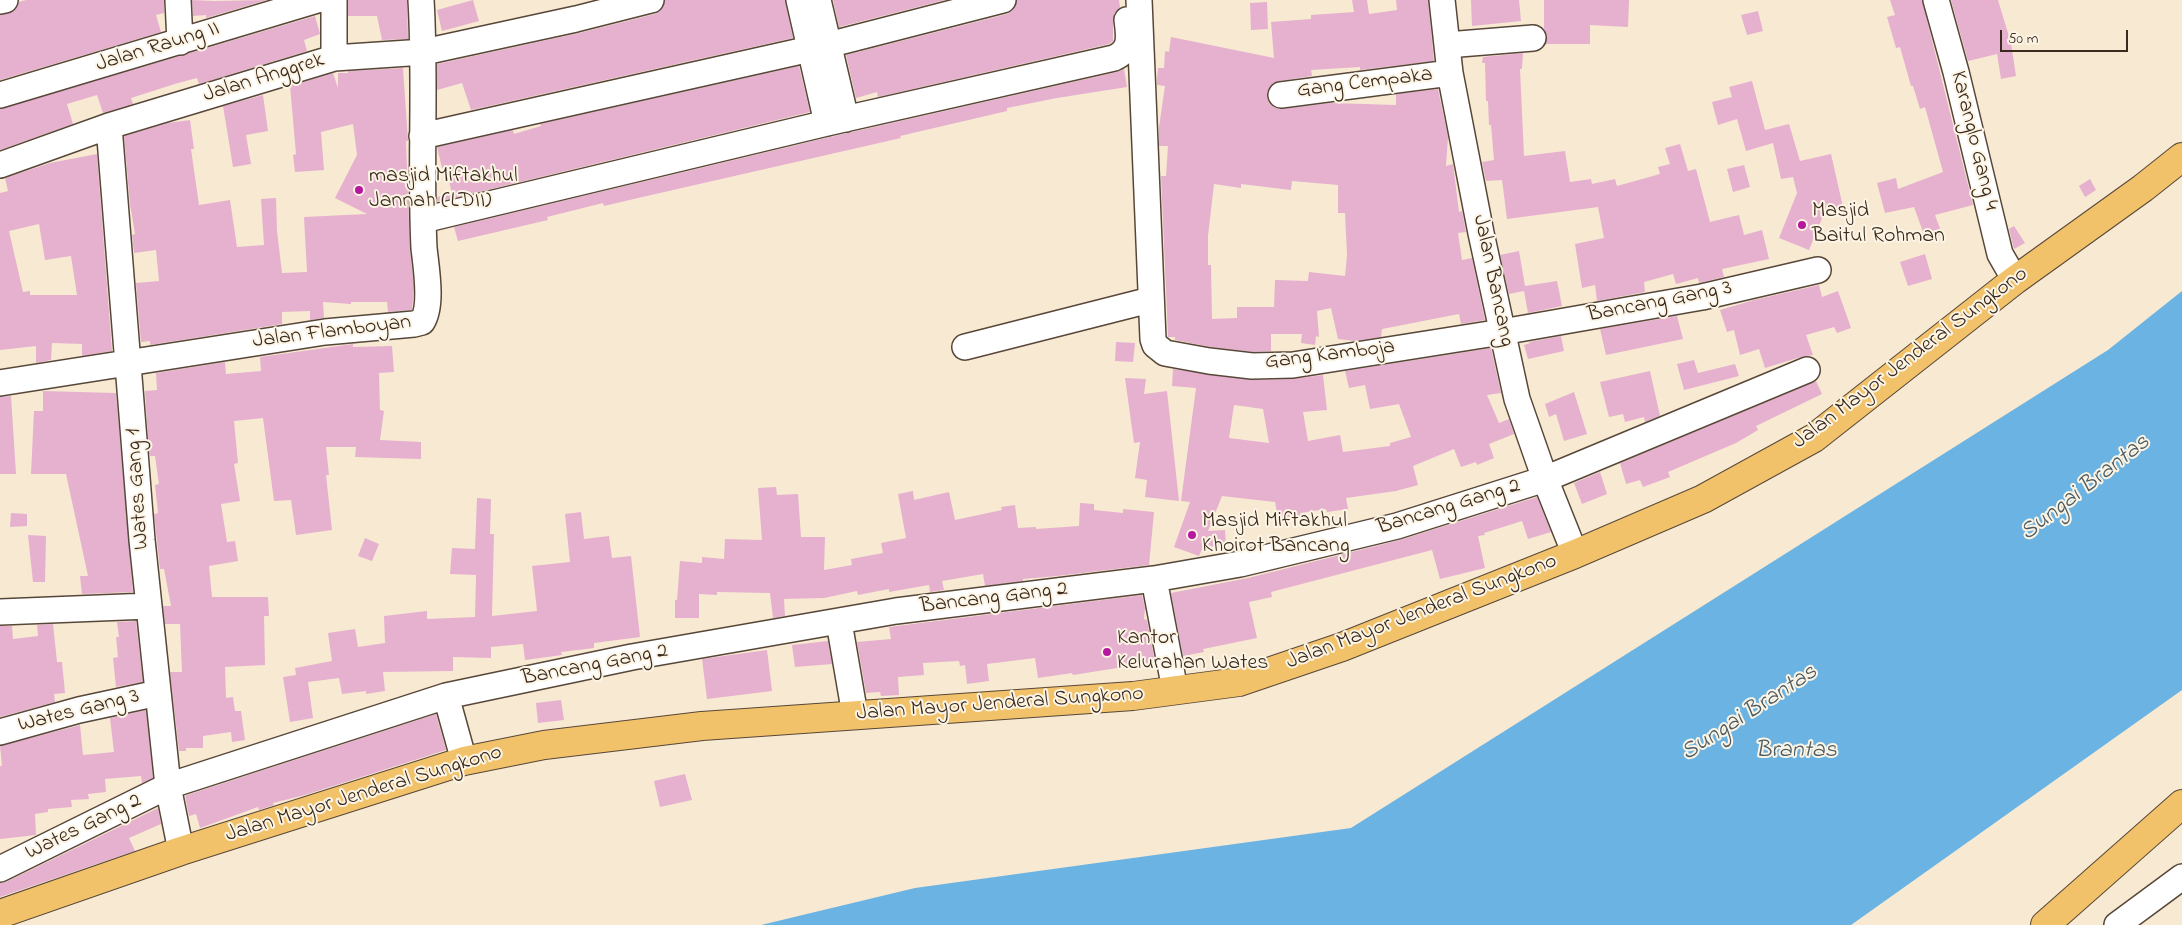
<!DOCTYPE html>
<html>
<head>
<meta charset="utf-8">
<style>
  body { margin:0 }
  #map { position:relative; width:2182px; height:925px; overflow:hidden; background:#f8e9d2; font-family:"Indie Flower",sans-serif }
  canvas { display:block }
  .scale { position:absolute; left:2000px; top:30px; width:128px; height:22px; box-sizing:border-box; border:2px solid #3b2a1e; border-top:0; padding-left:6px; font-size:15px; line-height:18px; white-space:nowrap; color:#3b2a1e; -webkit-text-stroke:4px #fcf5e5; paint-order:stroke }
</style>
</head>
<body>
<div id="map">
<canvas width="2182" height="925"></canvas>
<div class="scale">50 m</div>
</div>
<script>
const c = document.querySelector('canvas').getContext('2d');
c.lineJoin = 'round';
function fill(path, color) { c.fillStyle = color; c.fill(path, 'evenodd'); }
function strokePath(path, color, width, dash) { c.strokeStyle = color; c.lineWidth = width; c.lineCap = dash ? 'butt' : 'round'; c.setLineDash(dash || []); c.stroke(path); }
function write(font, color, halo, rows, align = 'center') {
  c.font = font + ' "Indie Flower",sans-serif'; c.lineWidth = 4; c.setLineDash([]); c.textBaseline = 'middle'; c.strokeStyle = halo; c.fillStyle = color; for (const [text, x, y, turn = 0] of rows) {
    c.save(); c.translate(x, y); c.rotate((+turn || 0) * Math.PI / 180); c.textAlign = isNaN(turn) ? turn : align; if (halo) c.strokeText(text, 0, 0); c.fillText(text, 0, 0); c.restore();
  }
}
const water = new Path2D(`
  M2182,291V690L1851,925H761L915,888L1351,828L2108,350Z`);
const building = new Path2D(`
  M26,0H164V13L156,15L161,32L0,80V15L14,11L19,2Z
  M192,0L214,1L267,0L206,18V15L193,16Z
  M348,0H407L408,39L382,40L377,16H348Z
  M473,0L479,21L442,31L437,10Z
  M665,0H785L793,38L471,110L462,83L437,90V64L579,33L655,14L661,10Z
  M833,0H945L839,27Z
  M1017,0H1119L1120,8L1114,14L1113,21V41L1109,44L878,97L877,92L856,98L846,55L1007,14L1013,10Z
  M1352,0H1367L1369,14L1397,10L1396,0H1428L1434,61L1360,70V67L1311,70L1312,76L1279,81L1272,84L1268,90L1267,97L1269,103L1275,108L1282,109L1330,103L1396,105V94L1438,89L1448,137L1446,166L1453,164L1459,212L1462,211L1466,232L1458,233L1462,260L1472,258L1485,320L1461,324L1459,314L1382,329L1381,337L1355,341L1338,339L1331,308L1317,311L1319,337L1316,336L1315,345L1301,343L1302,334H1271V351L1253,352L1211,347L1175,340V337H1168L1161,176H1166L1168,146H1159V127L1165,86L1157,85V79L1158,68H1164L1165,51L1169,52L1171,37L1274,58L1271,22L1311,19V15L1354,12ZM1292,181L1338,185V213H1345L1347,255L1345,276L1309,272L1308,281L1275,280L1274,307H1237V318L1212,319L1211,265H1208V236L1214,184L1241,188V184L1291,190Z
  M1471,0H1519L1521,21L1472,26Z
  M1544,0H1629L1628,27L1590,25V44H1546L1547,37L1544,29Z
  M1890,0H1922L1973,205L1935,215L1942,234L1926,240L1914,207L1885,213L1877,183L1896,178L1898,189L1943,172L1925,107L1920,109L1913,86H1911L1900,47L1896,48L1887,17L1895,15Z
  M1951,0H1998L2011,43L2016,76L2001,79L1997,54L1968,61Z
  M1267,2L1268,29L1251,30L1250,3Z
  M1758,11L1763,31L1747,35L1741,15Z
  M315,16L320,34L304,40L307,51L199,84L197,78L178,83L131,98L133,104L103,113L97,95L67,104L73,124L0,150V109Z
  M1523,53L1522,69H1520L1524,156L1565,151L1570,182L1591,179L1592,184L1615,179L1617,186L1660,174L1658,167L1670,164L1665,148L1680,144L1688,171L1696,169L1710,222L1739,215L1744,235L1762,230L1769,259L1722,269L1724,277L1699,283L1698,278L1676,284L1673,274L1644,282L1645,292L1597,301L1595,285L1582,288L1575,244L1604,238L1598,207L1507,219L1502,180L1486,181L1482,162L1494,160L1491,125H1489L1488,101H1486L1485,63H1482L1483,57Z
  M799,66L810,112L437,202V197L452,194L446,167L442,168L437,147L513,130L514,134L541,126L540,124Z
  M403,68L408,141H406L410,249L414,287L412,310L388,312L387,302H351V304L323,302L324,318L310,320V311L282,312V324L150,345V341L141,342L136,283L159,281L156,250L134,253L132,235L135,234L130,204L124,136L168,123L190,120L194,149H191L199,205L230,200L237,247L264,245L261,199L276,198L277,231L282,273L307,272L304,217L367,214L335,198L357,155L353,124L321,132L324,170L295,172L293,155L296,154L290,86L333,73L338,88V73H348V71Z
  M1124,69L1127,87L1057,98L1007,108V111L900,136L901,138L638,198L604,206L603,203L547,217L548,220L458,241L454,227L830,137L1117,72Z
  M1752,81L1765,130L1789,124L1800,161L1831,154L1843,207L1825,211L1809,250L1779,238L1797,193L1793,177L1781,179L1773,143L1746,151L1737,119L1718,125L1712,102L1732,97L1729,87Z
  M263,95L268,131L246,135L251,164L233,167L223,106Z
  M97,154L112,351L82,356V344L52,343L51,360L36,363V346L0,350V193L8,191L5,178L50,163ZM39,224L45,260L71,256L77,295H30V291L23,292L9,231Z
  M1744,165L1750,187L1733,192L1727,169Z
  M2090,179L2096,190L2085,197L2079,186Z
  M2014,226L2025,243L2014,249L2009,229Z
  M1519,251L1525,286L1557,281L1562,306L1528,313L1524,291L1509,294L1500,255Z
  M1925,254L1932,279L1908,286L1900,262Z
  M1819,285L1822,297L1838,291L1851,328L1837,333L1834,327L1806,335L1813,355L1801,357L1765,368L1759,349L1740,355L1734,330L1727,332L1720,310L1754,300Z
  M1677,316L1683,339L1606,355L1600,329Z
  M1561,336L1564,351L1528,359L1524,345L1530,343L1529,342Z
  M1116,342L1135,343L1133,362L1115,361Z
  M353,344V347L392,346L394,372L379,373L380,410L384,411L380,440L421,442V459L355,457L356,447H326L329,475H326L332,530L296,535L291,500L274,501L263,418L234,421L238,463L234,464L240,501L221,504L227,542L235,541L238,561L209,566L212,597H268L269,616H264L265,665L225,667L226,698L233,697L235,711H241L245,740L232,742L231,732L203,736V748H186V751H179L170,672H182L180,624H165L163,606H171L164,569H160L154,514L158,513L155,485L159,484L155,456H150L149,453L145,391L157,390L156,373L225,362L226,374L261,371L260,357Z
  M1491,348L1501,393L1487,395L1499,423L1509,419L1514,434L1489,444L1494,458L1477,465L1476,462L1461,467L1454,449L1413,466L1418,485L1396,491L1346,498L1348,509L1327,512L1326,509L1300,513L1301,518L1279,522L1275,502L1222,496L1208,531L1225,530L1226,546L1203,547L1199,556L1174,547L1190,502L1181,501L1196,388L1172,386L1173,369L1252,380L1293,379L1323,375L1327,410L1303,412L1308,441L1340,435L1343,452L1390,446V443L1411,437L1399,404L1370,409L1365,385L1349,388L1345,371ZM1234,405L1263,409L1269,443L1229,438Z
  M1694,360L1698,373L1735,364L1739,376L1684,390L1677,364Z
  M1650,371L1660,416L1645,422L1644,417L1625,422L1623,414L1609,417L1600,382Z
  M1125,378L1146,379L1144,394L1167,391L1179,501L1145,497L1147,480L1135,478L1140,442L1134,443Z
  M1816,381L1822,394L1756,426L1758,430L1736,443L1668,472L1670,477L1643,487L1640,480L1626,484L1620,463Z
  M43,391L116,393L133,592L82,594L80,576H88L66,474H31L34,411H43Z
  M1574,392L1587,434L1564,441L1556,414L1549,417L1545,404Z
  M11,396L16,474H0V397Z
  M1600,472L1607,494L1582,504L1574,483Z
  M776,487L777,495L798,494L801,537H825L824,570L852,565L851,559L883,553L881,543L906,538L898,494L913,491L914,500L949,492L955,520L1002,510L1001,507L1015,505L1018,528L1036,527V529L1079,526L1080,503L1094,504V510L1123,513V509L1154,512L1149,565L1057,576L1023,579V581L985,586L983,574L942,581L944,590L930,592L929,585L889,592V589L858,595L857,591L824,598L784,599L785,616L773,618L770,593L717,592V595L699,594V618H675V600H677L680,561L702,563V557L724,559L725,539L762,540L758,488Z
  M1537,497L1551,532L1528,539L1522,521L1484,533L1485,535L1478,536L1485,568L1440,579L1432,550L1271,592L1272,597L1249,602L1257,638L1203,649L1204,652L1183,656L1171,593L1248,578L1400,540Z
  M477,498L491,499L490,534H494L492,616L537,611L532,566L570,562L565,514L581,512L584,539L609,536L612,558L631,556L640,637L594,643V648L561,652L562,655L525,660L523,644L491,647V658L453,657V671L383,672L385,691L366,694V691L342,694L339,678L308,682L313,718L290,722L283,677L296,675L295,668L332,661L328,633L355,629L358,647L385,643L384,616L427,611V619L475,617L476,575L450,574L452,548L475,549Z
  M11,513L27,514V526L10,527Z
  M28,535L46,536L45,582H33Z
  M365,538L379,544L372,561L358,556Z
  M1142,595L1145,608L1144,619L1147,620L1155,662L1073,675L1072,673L1038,678L1035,658L987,664L989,681L967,684L965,665L960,666L959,661L923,663L924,675L898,677L899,695L881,696L880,692L866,693L857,642L891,639L889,627Z
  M136,621L143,682L116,687L113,658L118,657L116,637H119L117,622Z
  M53,624L57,662H62L65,693L54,694L55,702L0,717V626H12L13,639L38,636L37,625Z
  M828,641L832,664L795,667L792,645Z
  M767,650L772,691L707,699L702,659Z
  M561,700L564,720L538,723L536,703Z
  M146,710L153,778L142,783L141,776L105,779L106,792L88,794L89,799L71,800L72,807L48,809V812L35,814L36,835L0,839V766H2L0,746L80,725L83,755L114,752L110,718Z
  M436,714L446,750L305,795L273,803L274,805L259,810L258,807L200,828L196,814L189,816L185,796L190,794Z
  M685,774L692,800L660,807L654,781Z
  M158,808L161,824L129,838L135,851L0,897V883L6,882Z`);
const minor = new Path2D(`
  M178,0L180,42
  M799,0L827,123
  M818,0L846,119
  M1139,0L1153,339L1155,345L1165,353L1209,361L1252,366L1293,365L1502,332L1702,297L1818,270
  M1442,0L1450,73L1481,233L1517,399L1545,479L1575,554
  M1936,0L1956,72L2000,254L2015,280
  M0,1L5,0
  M1447,45L1533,38
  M334,58V0
  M0,95L317,0
  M1281,95L1450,73
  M109,126L142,540L168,786L181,851
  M422,136L828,45L1003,0
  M0,165L109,126L334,58L424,52L576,19L651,0
  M423,220L827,123L1114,58C1132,50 1129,36 1127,20
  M965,347L1150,300
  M0,383L325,332L414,324L422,322C433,306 426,267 424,248C420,165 426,82 421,0
  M1154,579L1175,690
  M0,612L149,606
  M839,622L855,715
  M446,696L464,761
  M0,732L79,710L158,693
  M0,869L168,786L446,696L632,657L896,611L1154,579L1240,564L1397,526L1545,479L1807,370
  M2117,925L2182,877`);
const major = new Path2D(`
  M0,914L181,851L464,761L544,745L702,726L1133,696L1239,682L1342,647L1575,554L1703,499L1814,438L2015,280L2143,188L2182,157
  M2045,925L2182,804`);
const markers = [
  [359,190,5,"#b5179e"],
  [1802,225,5,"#b5179e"],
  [1192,535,5,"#b5179e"],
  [1107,652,5,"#b5179e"]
];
const streetNames = [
  ["Jalan Raung II",158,48,-17],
  ["Jalan Anggrek",264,79,-17],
  ["Gang Cempaka",1365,84,-7],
  ["Karanglo Gang 4",1973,141,76],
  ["Jalan Bancang",1492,281,78],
  ["Bancang Gang 3",1660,303,-11],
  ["Jalan Flamboyan",332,333,-7],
  ["Gang Kamboja",1330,356,-7],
  ["Jalan Mayor Jenderal Sungkono",1911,359,-37],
  ["Wates Gang 1",139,489,-94],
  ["Bancang Gang 2",1449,508,-17],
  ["Bancang Gang 2",994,599,-7],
  ["Jalan Mayor Jenderal Sungkono",1422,613,-21],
  ["Bancang Gang 2",595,666,-11],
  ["Jalan Mayor Jenderal Sungkono",1000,705,-4],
  ["Wates Gang 3",79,712,-14],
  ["Jalan Mayor Jenderal Sungkono",364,795,-17],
  ["Wates Gang 2",84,828,-26]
];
const poiNames = [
  ["masjid Miftakhul",369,177],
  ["Jannah (LDII)",369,202],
  ["Masjid",1812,212],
  ["Baitul Rohman",1812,237],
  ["Masjid Miftakhul",1202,522],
  ["Khoirot Bancang",1202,547],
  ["Kantor",1117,639],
  ["Kelurahan Wates",1117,664]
];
const waterNames = [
  ["Sungai Brantas",2086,489,-38],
  ["Sungai Brantas",1750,714,-33],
  ["Brantas",1796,752]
];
fill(water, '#6ab3e2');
fill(building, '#e5b1cf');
strokePath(minor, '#574739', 28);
strokePath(major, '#574739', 30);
strokePath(minor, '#fff', 25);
strokePath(major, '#f2c26a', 28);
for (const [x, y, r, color] of markers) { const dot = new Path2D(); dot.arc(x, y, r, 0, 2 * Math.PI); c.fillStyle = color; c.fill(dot); strokePath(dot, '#fcf5e5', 2); }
write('22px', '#3b2a1e', '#fcf5e5', streetNames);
write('22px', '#3b2a1e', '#fcf5e5', poiNames, 'left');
write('italic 24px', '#4b5a63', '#fcf5e5', waterNames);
</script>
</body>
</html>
